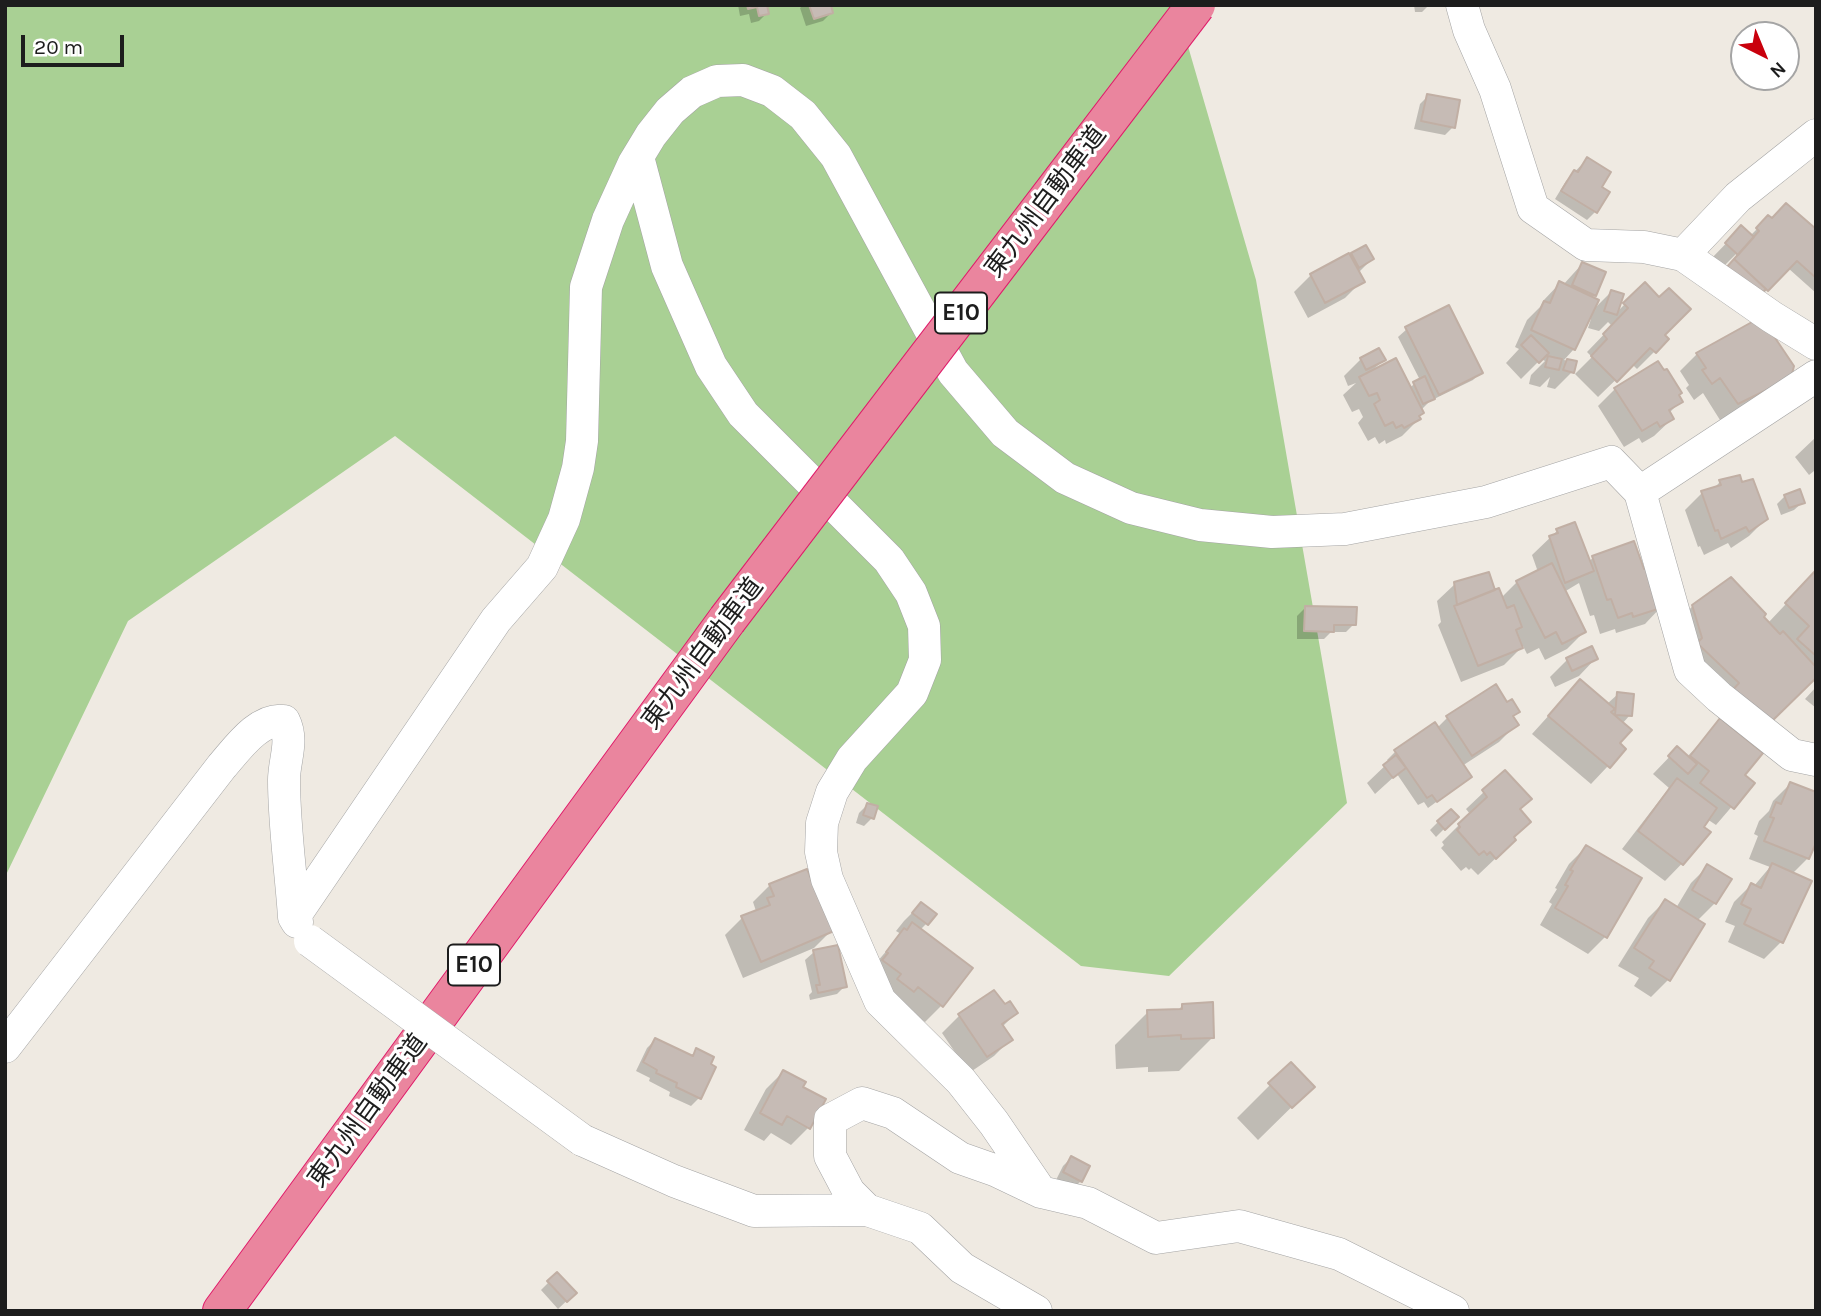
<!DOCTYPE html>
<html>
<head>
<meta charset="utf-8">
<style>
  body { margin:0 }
  #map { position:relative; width:1821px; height:1316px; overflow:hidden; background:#efeae2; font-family:Karla,sans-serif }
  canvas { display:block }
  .frame { position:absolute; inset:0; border:7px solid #1d1d1d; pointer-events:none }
  .north { position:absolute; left:1730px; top:21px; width:70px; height:70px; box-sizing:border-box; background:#fff; border:2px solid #a5a5a5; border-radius:50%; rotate:137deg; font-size:19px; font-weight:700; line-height:28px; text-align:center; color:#1d1d1d }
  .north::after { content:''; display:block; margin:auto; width:24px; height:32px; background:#c9000c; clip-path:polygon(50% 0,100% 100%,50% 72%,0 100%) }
  .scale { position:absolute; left:21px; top:35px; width:103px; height:32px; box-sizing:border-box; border:4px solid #1d1d1d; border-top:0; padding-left:9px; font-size:21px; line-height:24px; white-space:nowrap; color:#1d1d1d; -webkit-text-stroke:5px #fff; paint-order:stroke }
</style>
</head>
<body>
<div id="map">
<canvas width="1821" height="1316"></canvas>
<div class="frame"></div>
<div class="north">N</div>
<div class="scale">20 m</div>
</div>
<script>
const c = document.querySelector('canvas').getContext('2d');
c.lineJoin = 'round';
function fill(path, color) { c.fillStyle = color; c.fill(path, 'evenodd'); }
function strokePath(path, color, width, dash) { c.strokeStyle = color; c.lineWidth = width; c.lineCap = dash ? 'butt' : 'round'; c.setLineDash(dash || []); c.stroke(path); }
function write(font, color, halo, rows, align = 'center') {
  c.font = font + ' Karla,"Noto Sans JP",sans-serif'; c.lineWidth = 6; c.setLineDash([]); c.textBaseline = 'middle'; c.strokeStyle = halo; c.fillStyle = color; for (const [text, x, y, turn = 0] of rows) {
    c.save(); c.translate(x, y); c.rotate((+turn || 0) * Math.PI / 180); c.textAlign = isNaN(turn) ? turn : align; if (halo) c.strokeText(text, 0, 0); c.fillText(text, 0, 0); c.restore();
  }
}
const forest = new Path2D(`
  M5,5H1176L1256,280L1347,803L1169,976L1081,966L395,436L128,621L5,877Z`);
const shadow = new Path2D(`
  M738,5H771L766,9L767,13L759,21L751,23L749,14L740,16Z
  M803,5H829L831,13L823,21L806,26L800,8Z
  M1414,5H1429L1422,12H1415Z
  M1428,96L1453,127L1445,135L1414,129L1420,104Z
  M1587,159L1599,188L1596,211L1587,220L1555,199L1566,181Z
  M1768,218L1816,231V293L1788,268L1759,298L1736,254L1719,271L1709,261L1741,228L1750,236Z
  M1352,255L1372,259L1358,273L1362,281L1345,298L1308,318L1294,292L1311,275Z
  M1582,264L1595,295L1591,298L1592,311L1611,292L1616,313L1645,284L1662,335L1667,339L1637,369L1632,364L1598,397L1575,374L1592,357L1587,352L1612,326L1608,322L1599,331L1588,328L1591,319L1588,318L1574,349L1564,360L1575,363L1572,372L1555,389L1547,387L1550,377L1540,387L1529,384L1531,375L1545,361L1541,359L1521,379L1506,363L1519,349L1515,347L1527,320L1540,307L1543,301L1560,283L1563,285Z
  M1760,319L1772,395L1720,420L1703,393L1694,400L1686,388L1689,385L1680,371L1697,354Z
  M1407,329L1481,372L1473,380L1430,401L1421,410L1419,419L1402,436L1386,444L1385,440L1379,444L1375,437L1368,441L1358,423L1363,417L1359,409L1352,412L1343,395L1356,383L1348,386L1344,376L1361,359L1383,360L1371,372L1409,388L1420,380L1398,337Z
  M1615,389L1677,396L1681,401L1669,413L1672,419L1654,436L1642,443L1639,438L1624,447L1598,406Z
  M1816,437V474L1814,471L1809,475L1795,457Z
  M1720,482L1741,484L1766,519L1749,536L1731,548L1728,543L1704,555L1700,546L1698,547L1685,510L1702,493L1712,490Z
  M1785,496L1803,502L1794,510L1781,515L1777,504Z
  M1557,531L1588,562L1593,558L1643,572L1662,606L1645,624L1616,633L1615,629L1600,634L1594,615L1590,616L1579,583L1564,592L1584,632L1567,649L1545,660L1539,648L1527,654L1523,646L1504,665L1461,682L1438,625L1441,622L1437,601L1455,584L1494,592L1501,598L1517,582L1538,572L1532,555Z
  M1816,572V676L1756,734L1691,652L1684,614L1693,606L1761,617L1768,623Z
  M1305,608L1354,624L1346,632H1331L1324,639H1297V616Z
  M1596,658L1579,676L1555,687L1550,677L1567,660Z
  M1580,681L1607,704L1618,694L1630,715L1622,724L1617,743L1624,749L1591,784L1532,734Z
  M1816,687V708L1805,699Z
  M1507,704L1518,712L1512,718L1516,725L1499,742L1462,766L1470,777L1428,808L1424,802L1418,805L1397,774L1375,794L1367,783L1389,762L1387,760L1395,752L1437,728L1447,718Z
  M1720,721L1743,776L1752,783L1716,825L1707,819L1701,827L1697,848L1665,881L1622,849L1669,788L1653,774L1677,749L1687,757Z
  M1505,772L1513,838L1497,857L1478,875L1471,868L1469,870L1466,867L1461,871L1441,848L1444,845L1442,842L1470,814L1466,809Z
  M1790,784L1816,839L1808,858L1792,874L1781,942L1764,959L1728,942L1735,926L1725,922L1734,902L1751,885L1754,886L1770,867L1749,859L1758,836L1754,834L1759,821L1769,811L1773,801Z
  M867,805L872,818L864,826L856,823L859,813Z
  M1456,817L1436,837L1430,830L1438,822Z
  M1586,847L1605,937L1588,954L1540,925L1552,904L1549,902L1557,889L1555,888L1569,864Z
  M1708,866L1730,879L1715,903L1697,921L1668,980L1651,997L1634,986L1639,978L1618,966L1648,918L1665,901L1676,908L1691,883Z
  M770,885L831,931L814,948L743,978L725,935L742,918L756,911L753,902Z
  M921,904L935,915L920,930L942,1005L925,1022L900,1004L870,970L901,934L896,931L904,921Z
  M814,952L845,986L837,994L810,1000L809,995L812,992L805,960Z
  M994,992L1004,1007L1016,1013L1002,1027L1011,1039L994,1056L969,1073L942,1033L959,1016Z
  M1183,1005L1213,1037L1179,1071L1148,1072V1067L1116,1069L1115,1045L1148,1012L1177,1011Z
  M655,1040L690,1057L697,1050L709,1065L714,1068L699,1098L691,1106L669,1096L670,1092L649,1081L650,1078L636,1071L647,1048Z
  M783,1072L801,1088L808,1128L791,1145L771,1133L764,1141L744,1130L766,1089Z
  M1270,1085L1312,1087L1258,1140L1237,1118Z
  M1071,1158L1081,1181L1073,1189L1056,1180L1063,1166Z
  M557,1274L575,1293L558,1309L541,1290Z`);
const building = new Path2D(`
  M747,5H767L769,14L759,16L757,7L748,9Z
  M809,5H831L833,13L814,19Z
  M1427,94L1460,100L1455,128L1421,121Z
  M1587,157L1611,172L1602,187L1610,192L1597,213L1561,191L1574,170L1578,172Z
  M1786,203L1816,229V278L1797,261L1768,291L1734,259L1759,231L1756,228L1768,215L1772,218Z
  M1741,225L1754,237L1738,255L1725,243Z
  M1366,245L1374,259L1359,268L1351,253Z
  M1349,253L1365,282L1325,303L1310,274Z
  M1734,259L1766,289L1763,292L1726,268Z
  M1582,262L1606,272L1596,296L1572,285Z
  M1559,281L1599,300L1575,350L1531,330L1544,301L1550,303Z
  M1645,282L1659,297L1669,288L1691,309L1665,335L1669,339L1656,353L1650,348L1617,382L1591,356L1607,339L1603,334L1628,308L1623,303Z
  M1611,290L1624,294L1617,315L1604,311Z
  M1449,305L1483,373L1439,395L1405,327Z
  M1761,317L1794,366L1791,378L1738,404L1720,378L1712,384L1702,370L1706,368L1696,353Z
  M1531,335L1549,353L1539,363L1521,345Z
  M1379,348L1386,360L1366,370L1360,358Z
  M1548,356L1562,359L1559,370L1545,367Z
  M1396,358L1424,413L1419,416L1421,419L1404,428L1402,425L1396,428L1393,422L1385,426L1374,404L1380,400L1377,393L1369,396L1359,377Z
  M1567,359L1577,361L1574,373L1563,370Z
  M1658,361L1664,370L1667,369L1682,393L1679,395L1683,402L1669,410L1674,419L1660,427L1657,422L1642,431L1614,388Z
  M1425,376L1435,399L1423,404L1413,382Z
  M1740,475L1742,482L1753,479L1768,519L1749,532L1746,527L1721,539L1718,530L1715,531L1701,491L1721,485L1719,480Z
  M1800,489L1805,503L1789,508L1784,495Z
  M1575,522L1594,571L1565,583L1549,536L1558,533L1556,529Z
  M1634,541L1644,569L1648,568L1664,607L1633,617L1632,613L1618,618L1611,599L1607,600L1592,556Z
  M1552,563L1586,632L1562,644L1556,632L1545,638L1516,581Z
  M1816,570V656L1797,639L1809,626L1785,603Z
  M1489,572L1495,590L1457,605L1454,582Z
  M1731,577L1766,614L1764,617L1780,634L1783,631L1816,667V678L1766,727L1730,693L1739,683L1697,643L1702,638L1692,605Z
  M1499,588L1507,608L1514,605L1522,627L1516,630L1523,648L1478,666L1454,606Z
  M1305,606L1357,607L1356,625H1334V632L1304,631Z
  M1592,646L1598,659L1572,671L1566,658Z
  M1580,679L1615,709L1611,712L1632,730L1620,743L1626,749L1610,768L1548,716Z
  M1496,684L1507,702L1512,699L1520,712L1513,716L1519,725L1472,756L1446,716Z
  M1617,692L1634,694L1632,716L1615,715Z
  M1720,718L1763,753L1745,775L1755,783L1734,809L1700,783L1709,771L1690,756Z
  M1435,722L1472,777L1437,802L1432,795L1427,798L1394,750Z
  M1677,746L1697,764L1688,774L1668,756Z
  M1396,755L1406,768L1393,778L1383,765Z
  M1505,770L1532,799L1520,809L1531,822L1514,837L1516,840L1496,859L1490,852L1487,855L1484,851L1479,855L1457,830L1460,827L1458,824L1487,797L1482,790Z
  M1677,778L1717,808L1704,827L1711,832L1683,865L1638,831Z
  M1790,782L1816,792V843L1809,859L1764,841L1774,818L1770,817L1776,802L1781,804Z
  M867,803L878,806L874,819L863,815Z
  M1451,809L1459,817L1445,830L1437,821Z
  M1586,845L1642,878L1607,938L1555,908L1568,886L1565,885L1573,871L1570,870Z
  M1772,863L1812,881L1783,943L1744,924L1751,909L1741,904L1751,883L1761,888Z
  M1707,864L1732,879L1716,904L1692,890Z
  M807,869L834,931L761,962L741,916L770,905L767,898L774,896L769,884Z
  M1665,899L1705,924L1670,981L1649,968L1654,961L1634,948Z
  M921,902L937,914L928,925L912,913Z
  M912,922L973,968L943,1007L918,987L914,992L897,979L901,974L882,960L888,953L886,952L904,928L907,930Z
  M838,945L847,987L818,993L816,985H820L813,950Z
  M994,990L1005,1004L1010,1001L1018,1013L1002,1024L1013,1040L987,1057L958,1014Z
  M1213,1002L1214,1038L1181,1039V1035L1148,1037L1147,1010L1182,1009V1004Z
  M655,1038L693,1056L696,1048L714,1057L711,1064L716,1067L701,1099L676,1087L677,1083L656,1073L657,1070L643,1062Z
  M1291,1062L1315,1087L1292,1108L1268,1083Z
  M783,1070L806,1082L803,1087L826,1099L810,1129L787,1116L782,1125L760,1113Z
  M1071,1156L1090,1166L1082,1182L1063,1172Z
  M557,1272L577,1293L567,1302L547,1281Z`);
const street = new Path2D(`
  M1462,5L1469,30L1495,89L1533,208L1586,245L1644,247L1683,255L1772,317L1816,344
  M638,157L667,266L711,366L743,414L889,560L911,593L924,626L925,660L912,693L852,759L832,792L822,823L821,852L827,879L880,1001L961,1081L994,1123L1041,1192
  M1683,255L1738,197L1816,135
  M1640,492L1690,670L1719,697L1792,755L1816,760
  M294,917L496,620L542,567L564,519L578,468L582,441L586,287L608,220L634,163L651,135L670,111L692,92L717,81L743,80L772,91L803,115L836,156L953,372L1005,433L1065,478L1131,508L1200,525L1272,532L1345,529L1486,502L1611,462L1640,492L1816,376
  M5,1047L222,766C237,749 259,717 284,721C294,741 284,760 284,780C284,826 291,872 294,917L297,922
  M582,1140L674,1181L754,1211L867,1210L920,1228L962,1268L1036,1311
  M867,1210L849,1192L830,1156V1120L862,1103L893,1113L960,1158L997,1171L1041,1192L1088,1203L1156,1238L1239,1226L1339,1254L1453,1311`);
const highway = new Path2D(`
  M222,1311L727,620`);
const streetBridge = new Path2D(`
  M310,941L582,1140`);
const highwayBridge = new Path2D(`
  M727,620L1196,5`);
const shields = [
  [961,313,52],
  [474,965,52]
];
const shieldNames = [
  ["E10",961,313],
  ["E10",474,965]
];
const streetNames = [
  ["東九州自動車道",1046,202,-53],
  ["東九州自動車道",703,654,-53],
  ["東九州自動車道",368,1111,-54]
];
fill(forest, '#a9d094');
fill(shadow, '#0003');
fill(building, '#c6bbb5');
strokePath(building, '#c1afa4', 2);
strokePath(street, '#a4a4a4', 33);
strokePath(highway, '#e01b6a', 40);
strokePath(street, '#fff', 32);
strokePath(highway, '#ea859e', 38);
strokePath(streetBridge, '#a4a4a4', 33, []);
strokePath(highwayBridge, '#e01b6a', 40, []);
strokePath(streetBridge, '#fff', 32);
strokePath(highwayBridge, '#ea859e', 38);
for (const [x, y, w] of shields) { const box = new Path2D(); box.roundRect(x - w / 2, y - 20.5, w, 41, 5); c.fillStyle = '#fff'; c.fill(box); strokePath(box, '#1d1d1d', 2); }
write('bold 24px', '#1d1d1d', null, shieldNames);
write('26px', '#1d1d1d', '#fff', streetNames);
</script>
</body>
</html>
